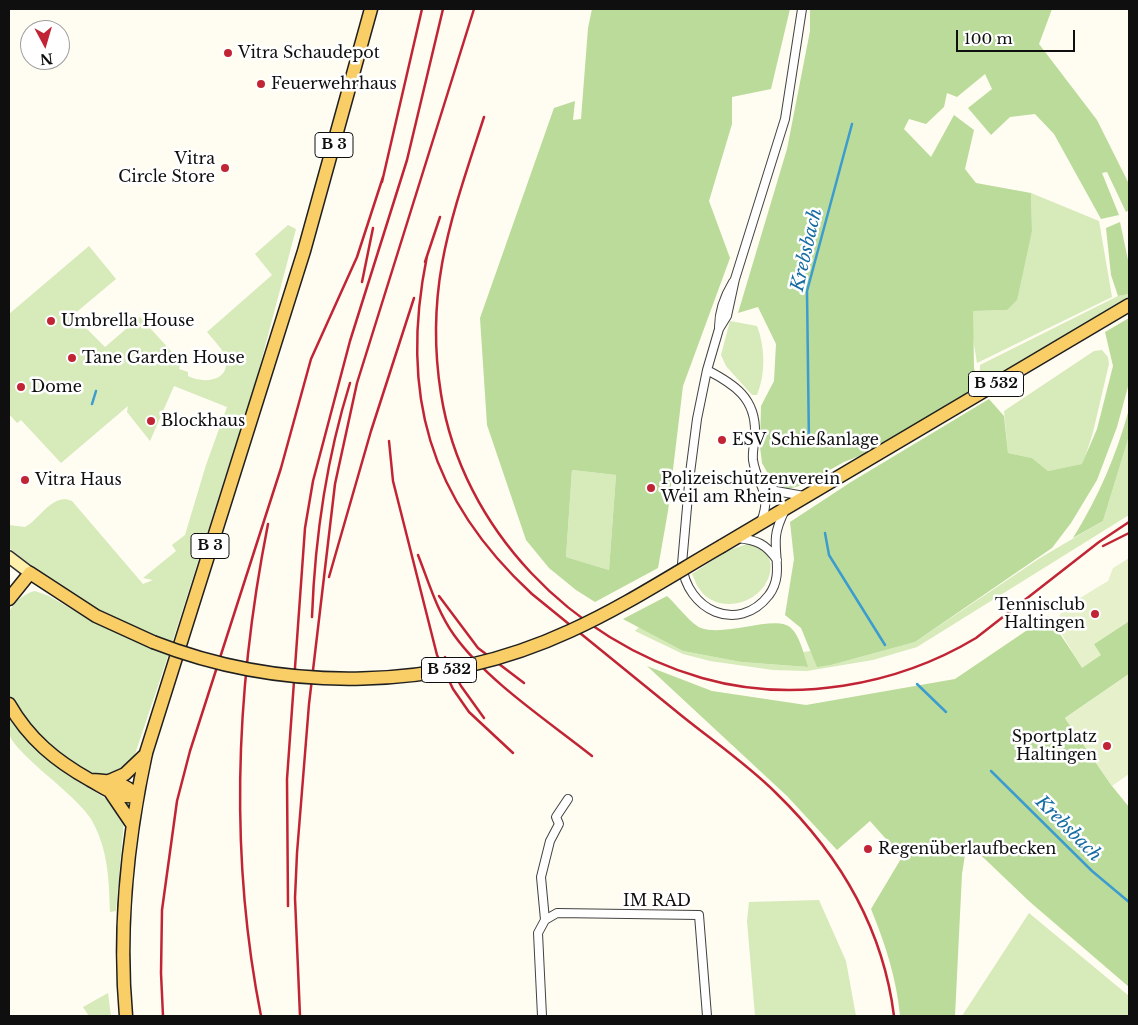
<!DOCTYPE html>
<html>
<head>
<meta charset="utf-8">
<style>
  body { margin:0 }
  #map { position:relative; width:1138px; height:1025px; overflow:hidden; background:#fffcf1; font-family:"Libre Baskerville",serif }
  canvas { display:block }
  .frame { position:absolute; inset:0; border:10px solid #0f0f0f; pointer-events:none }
  .north { position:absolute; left:20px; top:20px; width:50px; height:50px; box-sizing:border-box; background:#fff; border:1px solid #9f9f9f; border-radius:50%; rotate:174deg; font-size:14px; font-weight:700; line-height:20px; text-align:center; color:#0f0f0f }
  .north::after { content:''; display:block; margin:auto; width:18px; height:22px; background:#c12535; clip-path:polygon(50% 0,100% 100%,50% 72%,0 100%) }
  .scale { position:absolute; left:956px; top:30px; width:119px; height:22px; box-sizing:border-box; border:2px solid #0f0f0f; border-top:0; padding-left:6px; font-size:15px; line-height:18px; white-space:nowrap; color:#0f0f0f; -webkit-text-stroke:4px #fff; paint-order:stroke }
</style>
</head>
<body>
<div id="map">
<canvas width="1138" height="1025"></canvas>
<div class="frame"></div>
<div class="north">N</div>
<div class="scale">100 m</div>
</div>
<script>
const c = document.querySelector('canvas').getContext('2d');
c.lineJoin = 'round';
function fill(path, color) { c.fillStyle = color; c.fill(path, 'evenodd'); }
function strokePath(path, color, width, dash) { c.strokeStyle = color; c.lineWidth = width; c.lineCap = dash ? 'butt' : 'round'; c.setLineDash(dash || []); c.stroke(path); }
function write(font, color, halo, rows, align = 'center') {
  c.font = font + ' "Libre Baskerville",serif'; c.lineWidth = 5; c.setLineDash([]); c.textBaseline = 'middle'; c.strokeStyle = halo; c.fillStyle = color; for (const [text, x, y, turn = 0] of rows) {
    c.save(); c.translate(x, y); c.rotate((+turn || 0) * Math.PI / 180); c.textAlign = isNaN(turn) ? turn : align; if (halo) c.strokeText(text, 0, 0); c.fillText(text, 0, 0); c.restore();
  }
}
const green = new Path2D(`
  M1031,193L1099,221L1112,297L977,363L973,339V311L1007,310L1032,231Z
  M288,225L296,229L257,377L172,643C112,623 57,586 9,548V525L25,527C40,519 53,492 72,501L143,584L153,580L143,578L176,551L172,545L185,535L206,465L227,407L174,386L150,441L127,412L128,406L61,463L21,420L17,423L9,414V314L89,246L116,279L73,315L105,347L140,317L181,362L179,369L188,372V376C201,383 228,383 226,361C225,350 213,340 207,332L272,275L255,254Z
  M1129,294L1128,297L979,386L980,365L1118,296Z
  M730,321L757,326C765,347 766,373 757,395H752L726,366L721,355Z
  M1102,350L1108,357L1109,364L1093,432L1083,464L1048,471L1032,458L1008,453L1004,411L1094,351Z
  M1129,436V515L917,647L873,660L807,671L773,670L710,661L683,654L635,631L639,627L683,651L741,662L807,667L803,652L811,651L817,666L831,665L915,642L1040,558L1103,521Z
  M572,470L616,475L609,570L566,557Z
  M747,544C792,550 767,612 720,603C714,602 705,597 701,591C697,587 695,580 692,574L727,551Z
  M35,591L49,596L95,623L169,653L134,757C106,802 50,749 29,724C22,715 11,703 9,692C7,684 7,617 9,612C14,602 25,593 35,591Z
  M9,714L34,746L68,775L111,802L124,820L116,911L110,912C109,879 108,848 91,819C76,794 13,753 9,733C8,727 9,720 9,714Z
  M819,900L846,961L856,1016H755L747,921L749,902Z
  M1029,913L1129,996V1016H962Z
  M108,993L111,1016H89L83,1007Z`);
const forest = new Path2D(`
  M592,9H790L771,89L732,97V124L709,201L730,258L683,386L668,511L658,568L595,602L576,590L549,568L526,540L487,425L480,318L554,108L575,101L573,120L581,119L588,28ZM572,470L616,475L609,570L566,557Z
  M810,9H1052L1039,44L1097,120L1129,184V210L1126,212L1107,172L1102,173L1119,215L1101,219L1054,134L1035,114L1010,117L991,135L968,108L992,89L985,74L957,97L947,93L944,107L926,124L909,119L904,129L931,157L954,115L974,130L965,169L976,183L1031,193L1032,231L1017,300L1007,310L973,311L974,368L979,386L867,453L844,462L803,485L788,489L772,481L762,463L760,447L761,406L774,381L776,344L758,307L738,313L787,149L810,31Z
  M1120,222L1128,260L1129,294L1118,296L1111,275L1106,228Z
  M1129,318V383L1117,427L1097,480L1071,523L1052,548L915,642L831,665L817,667L801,628L785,615L794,559L790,522L851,482L989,399L1004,416L1008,453L1032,458L1048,471L1082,464L1097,429L1113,366L1105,332Z
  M1129,409V436L1103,521L1073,538C1098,498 1117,454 1129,409Z
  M667,596C675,603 692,625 701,628C727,637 776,614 791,628C800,636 804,655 808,667L741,662L683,651L623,619Z
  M1048,616L1082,667L1094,644L1129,621V674L1065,718L1112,786L1129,807V987L1030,902L967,842L962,874L955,1016H900C897,980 885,943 871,909L902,857L870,821L837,850L787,796L647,666L712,691L806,705L955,679Z`);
const pitch = new Path2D(`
  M1129,558V621L1094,644L1101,655L1082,668L1055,623L1065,607L1108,581L1113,568Z
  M1129,674V774L1112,786L1065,718Z`);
const stream = new Path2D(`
  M92,404L96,391
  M809,445L807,291L852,124
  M825,533L829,555L885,645
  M917,684L946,712
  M991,771L1092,871L1129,902`);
const street = new Path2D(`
  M719,327C719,310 724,297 733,282
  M707,370C734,384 756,398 755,433C755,442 752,451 753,460C757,487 773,491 761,522
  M761,479L776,491L804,496
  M785,510C781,518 777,527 776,536C774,557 783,576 769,595C738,635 686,610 682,564L690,473L697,419L707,370L719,329L727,316L735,279L785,119L802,9
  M737,538C757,540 766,544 777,560
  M545,920L557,913L699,915L707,1016
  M542,1016L538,933L545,920L541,877L550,841L559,824L556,817L568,799`);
const secondary = new Path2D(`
  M9,557L30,573`);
const primary = new Path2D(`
  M722,546L1129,305
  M9,599L30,573L96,616L153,642
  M9,704C29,739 56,761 90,780C107,789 116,798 137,796
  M91,780C109,781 124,782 137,796
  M109,781L125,774L146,754
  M111,793L132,824
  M126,1016C118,927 127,841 146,753L304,251L371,9`);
const rail = new Path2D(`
  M484,117C452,216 424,288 441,394C462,529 573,641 702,678C793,704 896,686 976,638L1099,542L1129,522
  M382,182L422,9
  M427,256C399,393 429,499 532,594C583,635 633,676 682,716C713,741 748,765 776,793C840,855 883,928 894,1016
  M425,262L440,217
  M362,282L373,228
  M389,441L393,481L437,655L453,689L469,712L513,753
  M1103,546L1129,533
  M418,555C429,583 437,611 454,635C487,681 548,721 592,756
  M329,577L371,431L414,298
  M439,596L478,648L524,683
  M312,617C315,536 326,460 350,383
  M445,657L461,686L484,718
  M288,906L287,779L305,528L313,481L350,341L407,160L443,9
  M163,1016L161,973L162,910L177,801L190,751L281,468L311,359L357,257L383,177
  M261,1016C229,854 236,686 268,524
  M300,1016L295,898L297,853L309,704L335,484L357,383L474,9`);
const primaryBridge = new Path2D(`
  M153,642C286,694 440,691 570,631C623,607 672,575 722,546`);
const markers = [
  [228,53,5,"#c12535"],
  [261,84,5,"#c12535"],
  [225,168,5,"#c12535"],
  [51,321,5,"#c12535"],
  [72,358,5,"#c12535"],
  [21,387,5,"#c12535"],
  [151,421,5,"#c12535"],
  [722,440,5,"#c12535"],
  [25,480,5,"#c12535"],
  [651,488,5,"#c12535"],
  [1095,614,5,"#c12535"],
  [1107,746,5,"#c12535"],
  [868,849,5,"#c12535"]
];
const shields = [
  [334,145,38],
  [996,384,55],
  [210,546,38],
  [449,670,55]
];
const shieldNames = [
  ["B 3",334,145],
  ["B 532",996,384],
  ["B 3",210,546],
  ["B 532",449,670]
];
const poiNames = [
  ["Vitra Schaudepot",238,53],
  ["Feuerwehrhaus",271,84],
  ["Vitra",215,159,"right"],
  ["Circle Store",215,177,"right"],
  ["Umbrella House",61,321],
  ["Tane Garden House",82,358],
  ["Dome",31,387],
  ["Blockhaus",161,421],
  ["ESV Schießanlage",732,440],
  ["Polizeischützenverein",661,479],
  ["Weil am Rhein",661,497],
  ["Vitra Haus",35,480],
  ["Tennisclub",1085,605,"right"],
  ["Haltingen",1085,623,"right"],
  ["Sportplatz",1097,737,"right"],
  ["Haltingen",1097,755,"right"],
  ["Regenüberlaufbecken",878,849]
];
const streetNames = [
  ["IM RAD",657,901]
];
const waterNames = [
  ["Krebsbach",807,250,-77],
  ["Krebsbach",1068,829,45]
];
fill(green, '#d6eaba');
fill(forest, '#badb99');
fill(pitch, '#e6f1cc');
strokePath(stream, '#3c9ccf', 2.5);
strokePath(street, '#424242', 10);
strokePath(secondary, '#313131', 14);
strokePath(primary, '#202020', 15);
strokePath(street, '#fff', 8);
strokePath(secondary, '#fff1ac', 11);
strokePath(primary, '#f9ce67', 12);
strokePath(rail, '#c12535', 2.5);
strokePath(primaryBridge, '#202020', 15, []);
strokePath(primaryBridge, '#f9ce67', 12);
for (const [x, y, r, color] of markers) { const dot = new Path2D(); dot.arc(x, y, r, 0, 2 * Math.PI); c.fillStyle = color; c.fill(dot); strokePath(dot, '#fff', 2); }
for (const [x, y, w] of shields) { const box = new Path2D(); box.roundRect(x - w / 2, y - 12.5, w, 25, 4); c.fillStyle = '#fff'; c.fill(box); strokePath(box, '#0f0f0f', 1); }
write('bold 15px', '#0f0f0f', null, shieldNames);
write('16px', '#0f0f0f', '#fff', poiNames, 'left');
write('16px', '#0f0f0f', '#fff', streetNames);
write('italic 18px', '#166da3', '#fff', waterNames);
</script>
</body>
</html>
